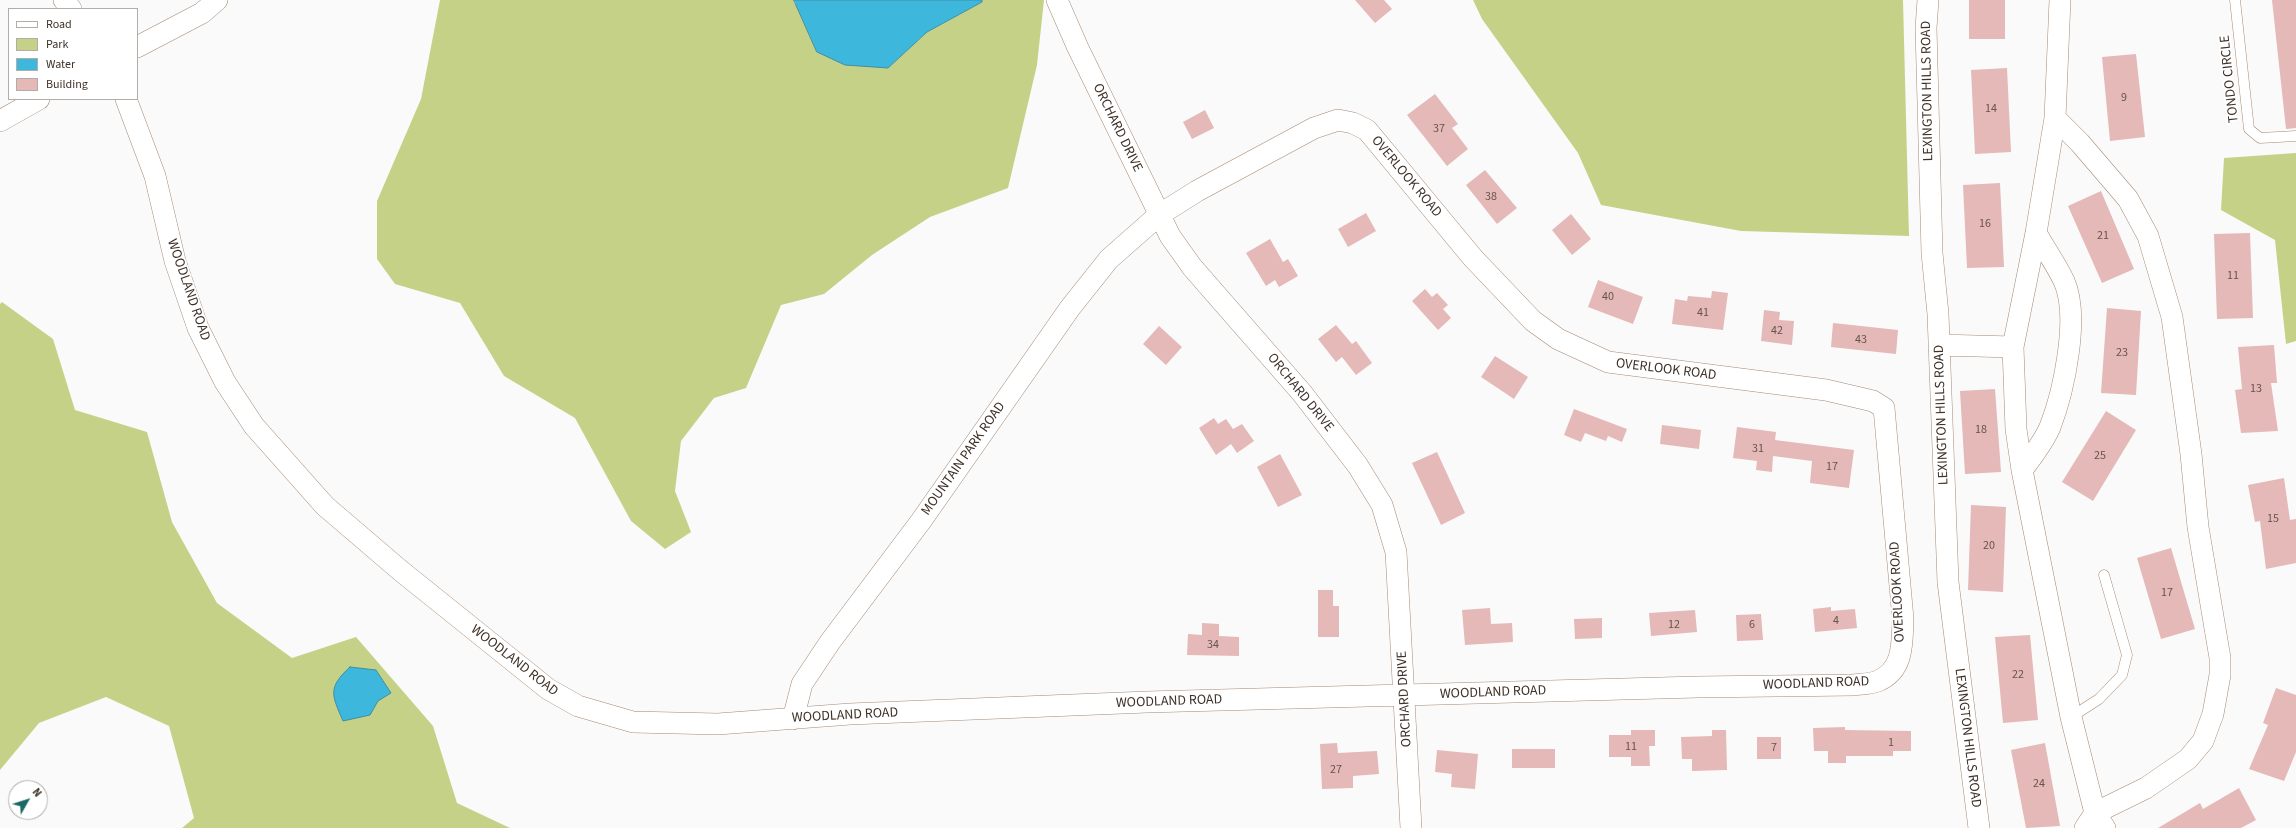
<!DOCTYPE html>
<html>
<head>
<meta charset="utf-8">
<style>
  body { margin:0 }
  #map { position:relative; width:2296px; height:828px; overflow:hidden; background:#fafafa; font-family:"Source Sans 3",sans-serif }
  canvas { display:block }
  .legend { position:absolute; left:8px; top:8px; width:130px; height:92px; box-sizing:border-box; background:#fff; border:1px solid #b2ada9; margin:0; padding:5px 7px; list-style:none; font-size:12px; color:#3f3228 }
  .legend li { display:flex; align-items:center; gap:8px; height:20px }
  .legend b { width:20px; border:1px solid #b2ada9 }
  .north { position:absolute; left:8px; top:780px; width:40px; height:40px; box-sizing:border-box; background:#fff; border:1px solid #b2ada9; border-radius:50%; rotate:51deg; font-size:11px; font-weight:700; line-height:16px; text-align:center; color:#3f3228 }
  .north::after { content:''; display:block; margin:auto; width:14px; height:18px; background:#1c6866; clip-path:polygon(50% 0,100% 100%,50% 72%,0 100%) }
</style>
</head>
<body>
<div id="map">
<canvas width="2296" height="828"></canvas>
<ul class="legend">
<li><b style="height:5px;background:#fff"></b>Road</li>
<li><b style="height:11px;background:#c6d188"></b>Park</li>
<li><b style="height:11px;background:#3eb7dc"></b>Water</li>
<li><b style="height:11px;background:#e4b9b8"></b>Building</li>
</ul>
<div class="north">N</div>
</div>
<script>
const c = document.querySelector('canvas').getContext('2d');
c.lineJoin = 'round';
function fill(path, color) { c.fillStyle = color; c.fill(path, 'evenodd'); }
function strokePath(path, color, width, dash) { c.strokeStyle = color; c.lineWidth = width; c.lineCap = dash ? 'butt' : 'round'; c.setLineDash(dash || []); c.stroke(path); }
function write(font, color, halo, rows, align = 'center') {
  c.font = font + ' "Source Sans 3",sans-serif'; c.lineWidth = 3.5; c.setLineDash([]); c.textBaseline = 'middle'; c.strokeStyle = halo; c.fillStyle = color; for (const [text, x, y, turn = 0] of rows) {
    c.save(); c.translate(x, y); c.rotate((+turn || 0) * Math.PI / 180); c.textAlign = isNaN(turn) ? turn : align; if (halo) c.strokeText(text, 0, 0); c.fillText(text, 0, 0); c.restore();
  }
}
const green = new Path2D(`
  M440,0H794V3L888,68L927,32L982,2V0H1044L1037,65L1008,188L930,217L872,255L824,294L781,305L746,388L714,398L681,441L675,491L691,532L665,549L631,521L575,418L504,376L460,303L395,284L377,259V201L421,99Z
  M1473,0H1903L1909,236L1741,231L1601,205L1578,153L1482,19Z
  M2296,153V341L2286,344L2275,240L2221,210L2224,158Z
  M2,302L53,339L75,410L147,432L172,522L217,603L292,658L356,637L433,726L457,803L510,828H182L194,818L169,726L106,697L39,723L0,770V304Z`);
const water = new Path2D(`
  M794,0H982V2L927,32L888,68L845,65L817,52Z
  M350,667L376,670L391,693L378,701L370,715L343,721C332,695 327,688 350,667Z`);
const building = new Path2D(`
  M1355,0H1384L1392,9L1375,23Z
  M1969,0H2005V39H1969Z
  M2272,0H2296V128L2286,129Z
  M2136,54L2145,137L2110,141L2102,57Z
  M2007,68L2011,152L1975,154L1971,70Z
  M1435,94L1458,124L1452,128L1468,149L1447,166L1407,115Z
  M1205,110L1214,128L1192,139L1183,122Z
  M1485,170L1517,208L1497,224L1466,185Z
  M2000,183L2004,267L1967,268L1963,185Z
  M2101,191L2134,269L2102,283L2068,206Z
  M1366,213L1376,231L1348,247L1338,229Z
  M1571,214L1591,239L1572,255L1552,230Z
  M2250,233L2253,318L2217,319L2214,234Z
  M1270,239L1283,262L1288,259L1298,276L1279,287L1275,280L1266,286L1246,253Z
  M1598,280L1643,297L1633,324L1588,307Z
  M1425,289L1432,297L1437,293L1448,305L1443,309L1451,318L1438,330L1412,301Z
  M1712,291L1728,293L1723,330L1672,324L1675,299L1687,301L1688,296L1711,298Z
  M2107,308L2141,311L2136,395L2101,393Z
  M1764,310L1780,312L1779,320L1794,321L1792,345L1761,341Z
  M1833,323L1898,330L1896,354L1831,347Z
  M1336,325L1352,344L1356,341L1372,363L1356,375L1342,357L1336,362L1318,339Z
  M1159,326L1182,347L1166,365L1143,344Z
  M2274,345L2277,383H2271L2278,431L2241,433L2235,390L2242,389L2238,347Z
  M1495,356L1528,377L1514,399L1481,377Z
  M1995,389L2001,472L1965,474L1960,391Z
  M1574,409L1627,429L1622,442L1608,436L1606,441L1585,433L1581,442L1564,435Z
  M2106,411L2136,430L2093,501L2062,482Z
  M1214,418L1218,424L1226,419L1233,429L1242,424L1254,441L1237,453L1231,444L1216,455L1199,428Z
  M1662,425L1701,430L1699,449L1660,444Z
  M1737,427L1776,432L1775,440L1854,450L1849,488L1810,483L1812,461L1773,456L1772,472L1756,470L1757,461L1733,458Z
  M1437,452L1465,513L1441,525L1412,463Z
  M1280,454L1302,495L1278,507L1257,467Z
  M2284,478L2290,520L2296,519V563L2266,569L2260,521L2255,522L2248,485Z
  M1971,505L2006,507L2003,592L1968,590Z
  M2171,548L2195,629L2161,639L2137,558Z
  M1318,590H1333V606H1339V637H1318Z
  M1831,607V611L1855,609L1857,628L1815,632L1813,609Z
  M1490,608L1491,624L1512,623L1513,642L1465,645L1462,610Z
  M1695,610L1697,632L1651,636L1649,613Z
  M1761,614L1763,640L1737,641L1736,615Z
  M1602,618V638L1575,639L1574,619Z
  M1202,623L1219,624V636L1239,637V656L1187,655L1188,634L1202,635Z
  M2030,635L2038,720L2003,723L1995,637Z
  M2276,688L2296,695V752L2284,781L2249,769L2268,725L2263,723Z
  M1845,727V730L1911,731V751H1893V756H1846V763H1828V751H1814L1813,728Z
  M1631,730H1655V746H1649L1650,766H1631V757H1609V735H1631Z
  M1712,730H1726L1727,770L1692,771V759H1682L1681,737L1712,736Z
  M1757,737H1781V759H1757Z
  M1337,743L1338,753L1377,751L1379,774L1353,776V788L1322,789L1320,744Z
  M2045,743L2060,826L2026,828L2011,750Z
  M1512,749H1555V768H1512Z
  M1437,750L1478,754L1475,789L1451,787L1452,774L1435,772Z
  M2239,788L2256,820L2241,828H2158L2200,803L2203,809Z`);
const lane = new Path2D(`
  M2235,0L2249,129L2260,138L2296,136
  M2071,717L2099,699L2122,675L2127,655L2104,575`);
const street = new Path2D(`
  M64,0L71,9
  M1057,0L1078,48L1170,236L1192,267L1302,393L1358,466L1382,505L1396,552L1411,828
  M1928,0L1926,28L1932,253L1938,314L1948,582L1979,828
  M2060,0L2055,118L2036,233L2013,347L2016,429L2022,470L2071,717L2095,813L2105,828
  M137,47L202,13L217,0
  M126,99L155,176L175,261L198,328L225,382L254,426L325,506L401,571L548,689L578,706L633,722L718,724L850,714L1147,702L1697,687L1853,685C1860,684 1871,684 1878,681C1904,670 1902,643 1903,619L1884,408L1873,401L1826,390L1608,362L1558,339L1533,321L1473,258L1367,130L1353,123L1338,120L1314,128L1197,191L1159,215L1109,259L1070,308L921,521L830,642L802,684L793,719
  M2055,118L2080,143L2128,199L2148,236L2172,317L2191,454L2198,527L2220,658V675L2213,714L2203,741L2188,759L2146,788L2095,813L2085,828
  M0,121L39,99
  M1939,345L2013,347
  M2022,470C2032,457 2043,443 2050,427C2064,391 2080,316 2064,281C2056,264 2045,249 2036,233`);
const numberNames = [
  ["9",2124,98],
  ["14",1991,109],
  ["37",1439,129],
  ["38",1491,197],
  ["16",1985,224],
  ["21",2103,236],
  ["11",2233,276],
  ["40",1608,297],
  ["41",1703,313],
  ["42",1777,331],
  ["43",1861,340],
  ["23",2122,353],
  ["13",2256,389],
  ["18",1981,430],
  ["31",1758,449],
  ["25",2100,456],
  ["17",1832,467],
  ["15",2273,519],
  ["20",1989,546],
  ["17",2167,593],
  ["4",1836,621],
  ["12",1674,625],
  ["6",1752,625],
  ["34",1213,645],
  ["22",2018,675],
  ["1",1891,743],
  ["11",1631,747],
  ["7",1774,748],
  ["27",1336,770],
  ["24",2039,784]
];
const streetNames = [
  ["TONDO CIRCLE",2230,79,-96],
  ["LEXINGTON HILLS ROAD",1928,91,-91],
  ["ORCHARD DRIVE",1117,128,64],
  ["OVERLOOK ROAD",1406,177,50],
  ["WOODLAND ROAD",188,290,71],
  ["OVERLOOK ROAD",1666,370,7],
  ["ORCHARD DRIVE",1300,393,51],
  ["LEXINGTON HILLS ROAD",1942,415,-92],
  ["MOUNTAIN PARK ROAD",964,459,-55],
  ["OVERLOOK ROAD",1898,592,-93],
  ["WOODLAND ROAD",514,661,38],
  ["WOODLAND ROAD",1816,684,-2],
  ["WOODLAND ROAD",1493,693,-2],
  ["ORCHARD DRIVE",1405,699,-93],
  ["WOODLAND ROAD",1169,702,-2],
  ["WOODLAND ROAD",845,716,-3],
  ["LEXINGTON HILLS ROAD",1967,738,83]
];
fill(green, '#c6d188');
fill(water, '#3eb7dc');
strokePath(water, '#3e8fa6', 1);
fill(building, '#e4b9b8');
strokePath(lane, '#a78972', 11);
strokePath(street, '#a78972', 22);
strokePath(lane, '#fff', 10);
strokePath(street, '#fff', 21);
write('12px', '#68544c', null, numberNames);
write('14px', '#3f3228', '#fff', streetNames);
</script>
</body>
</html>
